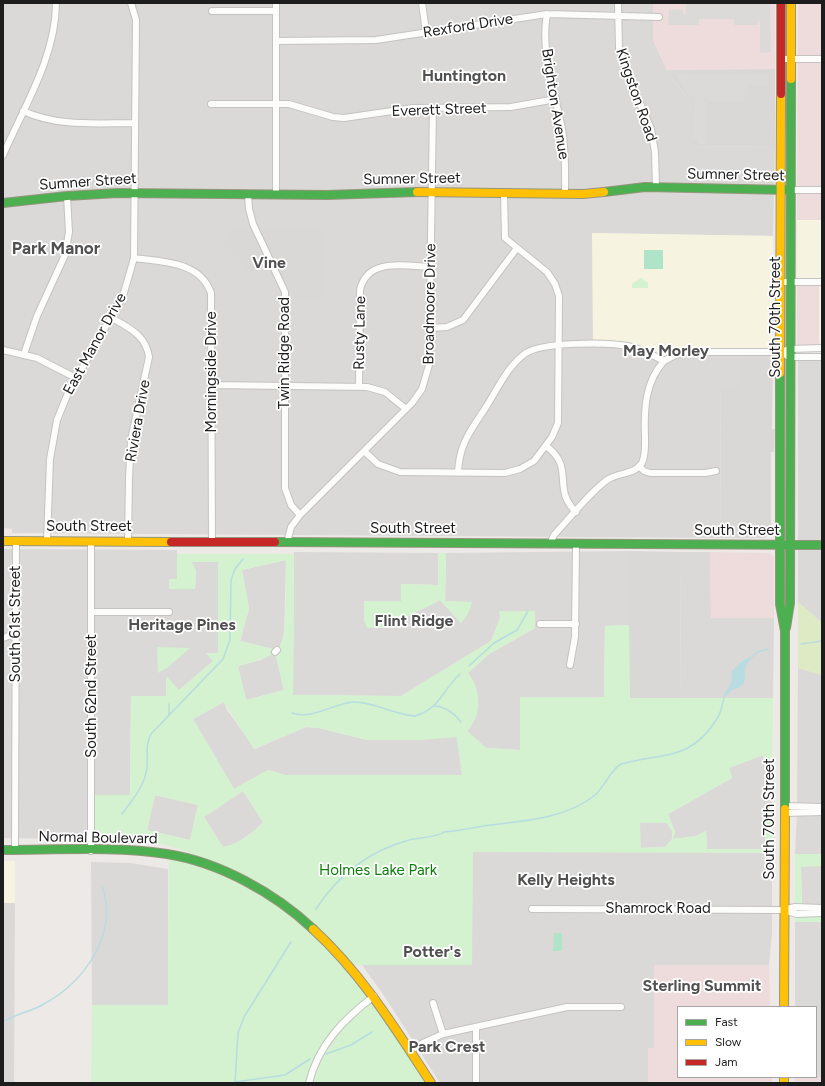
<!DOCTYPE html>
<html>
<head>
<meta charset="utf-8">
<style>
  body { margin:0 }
  #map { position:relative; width:825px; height:1086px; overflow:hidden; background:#ece9e6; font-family:Figtree,sans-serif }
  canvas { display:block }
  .frame { position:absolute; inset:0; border:4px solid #1d1d1d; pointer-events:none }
  .legend { position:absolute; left:677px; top:1006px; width:140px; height:72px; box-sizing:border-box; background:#fff; border:1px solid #a5a5a5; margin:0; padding:5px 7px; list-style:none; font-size:12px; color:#1d1d1d }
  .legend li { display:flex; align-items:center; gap:8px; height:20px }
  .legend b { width:20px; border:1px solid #a5a5a5 }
</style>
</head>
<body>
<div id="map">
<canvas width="825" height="1086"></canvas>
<div class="frame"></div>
<ul class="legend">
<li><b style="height:5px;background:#4caf50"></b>Fast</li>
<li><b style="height:5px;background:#ffc107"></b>Slow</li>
<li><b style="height:5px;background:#c62828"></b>Jam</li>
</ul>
</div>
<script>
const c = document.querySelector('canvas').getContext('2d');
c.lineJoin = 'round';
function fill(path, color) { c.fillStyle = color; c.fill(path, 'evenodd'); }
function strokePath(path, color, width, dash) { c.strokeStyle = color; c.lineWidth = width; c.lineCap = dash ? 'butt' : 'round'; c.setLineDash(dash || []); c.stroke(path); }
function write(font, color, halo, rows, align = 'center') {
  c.font = font + ' Figtree,sans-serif'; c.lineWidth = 3.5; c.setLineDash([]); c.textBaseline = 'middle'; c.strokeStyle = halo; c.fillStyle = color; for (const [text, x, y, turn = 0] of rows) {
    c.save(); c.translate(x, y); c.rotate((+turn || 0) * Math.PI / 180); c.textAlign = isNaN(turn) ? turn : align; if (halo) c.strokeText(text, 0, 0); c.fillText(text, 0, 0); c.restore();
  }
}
const residential = new Path2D(`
  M3,3H653V40L667,70L692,105V146L775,147L773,236L592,233L617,345L675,355L740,352V387H721L720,538L12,533V529L3,528ZM324,229L247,275L240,261Z
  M798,357H822V623L798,602Z
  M3,549L177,550V579L169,589H195L196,571L191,562H218V653H207L213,661L179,690L166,677V696L131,697L130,795L91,839L3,838Z
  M629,551V625L605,626L604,697L520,750L486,748L467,731L470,728L478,697L474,683L468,673L489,654L535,628L500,618L491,641L401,696L293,695L294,552L438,553V585L402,584L401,601L367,628H385L440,600L461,623L445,601L446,553Z
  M681,552H710L711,618H774L773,698H680Z
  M286,560L284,636L279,648L277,650L240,641L249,609L242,570Z
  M275,652L284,690L246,700L238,666L261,660Z
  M798,668L822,675V807L797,806Z
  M224,702L227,710L255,749L306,727L319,728L367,740L457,737L462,775H285L268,770L234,789L193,719Z
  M763,755L772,803V813L765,812V849H707L706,831L696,836L672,839L665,847L640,848V823H667L672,831V838L675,832L668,814L732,778L729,768Z
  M243,791L263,822L254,831L235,844L223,847L204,817Z
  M155,795L198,805L190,840L147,830Z
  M822,812V854H795L797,813Z
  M629,851L772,853V933L769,965H654V1048H648V1083H440L383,994L362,965H471L473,852Z
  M91,862L130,863L168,869V1005H92Z
  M801,866H822V908L802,907Z
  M3,903H15L14,1083H3Z
  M795,922H822V1077L795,1078L816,1077V1007H795Z`);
const commercial = new Path2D(`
  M653,3H775V69L667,70L653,40Z
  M798,3H822V220H797Z
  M797,282H819L820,348L797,349Z
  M710,552L770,553L774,557V618H711Z
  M654,965H769L770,1007H678V1077H772V1083H648V1048H654Z
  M822,1077V1083H795V1078Z`);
const education = new Path2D(`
  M797,220H822V348H820L819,336V282H797Z
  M592,233L773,236V352H688L664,361L639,349L593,345Z
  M3,861H15V903H3Z`);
const religious = new Path2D(`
  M775,69V147L692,146V105L667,70Z
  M234,228L324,229V298H286L273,263L246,275L240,261L223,242Z
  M740,352H773L772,429H775L774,452H771V530L765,538H720L721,387L740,386Z
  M629,551L681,552L680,698H629Z`);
const grass = new Path2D(`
  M798,602L822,623V675L798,668Z`);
const park = new Path2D(`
  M641,278L648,283V288H632V284Z
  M438,553H446L445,601L472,602L468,614L461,623L440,600L385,628H367L364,621V601H401V584L438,585Z
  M177,554H294L293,695L401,696L491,641L500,618L499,611H535V628L489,654L468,673C481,690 483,715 467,731L486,748L520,750V697H604L605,626L629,625L630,698H773L772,803L763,755L729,768L732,778L668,814L675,832L673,839L696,836L706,831L707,849H765V812L772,813V853L473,852L472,965H351L431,1083H14L91,1082L92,1005H168L169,854H192C160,840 125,838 91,838V795H130L131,696H166V676L179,690L213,661L206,653H218V562H192L196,571L195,589H169V579H177ZM286,560C285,580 289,635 278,650L240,641L249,609L242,570ZM275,653L284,690L246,700L238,666L265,658ZM224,702L254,749L306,727L319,728L367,740H422L457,737L462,775H285L268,770L234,789L193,719ZM243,791L263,822C254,833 237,845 223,847L204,817ZM155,795L198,805L190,840L147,830ZM640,823H667L672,831V839L665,847L641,848Z
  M157,647L190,648L167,668L158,673Z
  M795,854H822V866L801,867L802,907H795Z
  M822,913V922H795V914Z`);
const pitch = new Path2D(`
  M644,250H663V269H644Z
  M554,933H562V951H553Z`);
const parking = new Path2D(`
  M686,3H770L771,52L760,53V21H758V25H734V19H699V25H668L669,10L683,9V14H686Z
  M674,73L768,75V85H746L744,102L708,101L706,97L704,98L703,102H706V144H698V140L693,139L694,102L698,100L693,96L690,98Z`);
const water = new Path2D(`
  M750,657L751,659C742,667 747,673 744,683L739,688L733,689L727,696V690L731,682L732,671L741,662Z`);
const stream = new Path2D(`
  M801,644L822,641
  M749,659L758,652L768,649
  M469,666L494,643L517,630L528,611
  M434,706C445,706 455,714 461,722
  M292,713C311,720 333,704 352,702C373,701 394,715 415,716C441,708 442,690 460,674
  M169,715V704
  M122,814C133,799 145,786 147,767C148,755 145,745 151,734L223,659L230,640L231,580L235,569L243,559
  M316,909C338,875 369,851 409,840C418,838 438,837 444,832C458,831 470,828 483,826C520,821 563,820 594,796C605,787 610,770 621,764C664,752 691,762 718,717C723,709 722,699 727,691
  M3,1022C14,1014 30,1012 42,1005C84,983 119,934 102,886
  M326,1054L351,1045L372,1032
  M235,1082L285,1075L310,1059
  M235,1083L238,1033L244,1017L291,942`);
const street = new Path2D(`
  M422,3L426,32
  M618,3L619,49L627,73L651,129L655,152L656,187
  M212,11H276
  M547,14C540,51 555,93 562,129C566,151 565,172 565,194
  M276,41L376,40L547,14L659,17
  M782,59H822
  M211,104H289L333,117L344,118L413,108L511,107L556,99
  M23,111C58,127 97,123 135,123
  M3,155C24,107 56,56 56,3
  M790,190H822
  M248,194L249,209L253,224L285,292V488L291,505L300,515
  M276,194V3
  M134,258C162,262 200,261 211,293L212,542
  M780,282H822
  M112,318C129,328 146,335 149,357L131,440L129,478L128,542
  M430,328L447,327L463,320L517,248
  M3,350L37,358L76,378
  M781,352L789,357H822
  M24,354L37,316L65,255L69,232L67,196
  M212,385L367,387L385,392L406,409
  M359,386L360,290C367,257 406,266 431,267
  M546,446C576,468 551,488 576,512
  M364,451L378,464L400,472L505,473L520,469L534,461L552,437L558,423L559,296L555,284L547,272L505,238L504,193
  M639,466L644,471L650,473H705L716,471
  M458,473C459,444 471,430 486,407C497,390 508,365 526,353C543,342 606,342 628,346C641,349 653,355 664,361L675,355L688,352H781L789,349L822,348
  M47,541L50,459L57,420L68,393L123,296L134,258L136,20L131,3
  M91,542V851
  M287,543L291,527L300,515L412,403L422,389L429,365L433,108
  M550,544L554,535C569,519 590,492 607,480C618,472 635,475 642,463C646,454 645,445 645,436C644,409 645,382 664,361
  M91,612H169
  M540,624H576
  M3,638L16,633
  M275,652L277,650
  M570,665L575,637L576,544
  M784,806L822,807
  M784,813L822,812
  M15,850L16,541
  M532,909L783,910L795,907L822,908
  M783,910L797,914L822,913
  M433,1003L443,1034
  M410,1051L423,1043L443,1034L567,1007H621
  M309,1083C318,1045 344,1019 374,996
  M476,1083V1027`);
const fast = new Path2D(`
  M604,192L645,187L790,190
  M3,203L67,196L118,193L327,195L417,192
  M780,373V604L785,631V809
  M275,542L822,545
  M786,628L790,603L791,79
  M3,850C55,850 116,846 167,854C219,862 275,893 313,929`);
const slow = new Path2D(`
  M791,79V3
  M417,192L583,194L604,192
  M780,373L781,94
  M3,541L171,542
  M313,929C362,974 395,1028 431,1083
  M784,1007L785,809
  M784,1077V1083`);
const jam = new Path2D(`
  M781,94V3
  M171,542H275`);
const streetNames = [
  ["Rexford Drive",468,26,-9],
  ["Kingston Road",636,95,71],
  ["Brighton Avenue",555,104,81],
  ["Everett Street",439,110,-2],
  ["Sumner Street",736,175,1],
  ["Sumner Street",412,179,-1],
  ["Sumner Street",88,182,-4],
  ["Broadmoore Drive",430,304,-89],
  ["South 70th Street",776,317,-90],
  ["Rusty Lane",360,333,-89],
  ["East Manor Drive",95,344,-61],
  ["Twin Ridge Road",285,353,-90],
  ["Morningside Drive",212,372,-90],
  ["Riviera Drive",138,421,-80],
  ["South Street",89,527],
  ["South Street",413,529],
  ["South Street",737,531],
  ["South 61st Street",16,624,-90],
  ["South 62nd Street",92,696,-90],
  ["South 70th Street",770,819,-90],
  ["Normal Boulevard",98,838,1],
  ["Shamrock Road",658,909]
];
const parkNames = [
  ["Holmes Lake Park",378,871]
];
const neighbourhoodNames = [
  ["Huntington",464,76],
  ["Vine",269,263],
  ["May Morley",666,351],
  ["Flint Ridge",414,621],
  ["Heritage Pines",182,625],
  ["Kelly Heights",566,880],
  ["Potter's",432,952],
  ["Sterling Summit",702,986],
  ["Park Crest",447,1047]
];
const quarterNames = [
  ["Park Manor",56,249]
];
fill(residential, '#dbd9d7');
fill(commercial, '#eedcdc');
fill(education, '#f6f3e0');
fill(religious, '#dad8d7');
fill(grass, '#ddeac3');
fill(park, '#d4f2d0');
fill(pitch, '#b0e4c8');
fill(parking, '#dcdad9');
fill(water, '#b8dce0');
strokePath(stream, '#b8dce0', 1.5);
strokePath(street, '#c4c3c2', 8);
strokePath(fast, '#96957e', 10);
strokePath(slow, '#96957e', 10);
strokePath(jam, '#96957e', 10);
strokePath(street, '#fcfcfb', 6);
strokePath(fast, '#4caf50', 8);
strokePath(slow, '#ffc107', 8);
strokePath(jam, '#c62828', 8);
write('15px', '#1d1d1d', '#fff', streetNames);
write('15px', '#0c7e09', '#fff', parkNames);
write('bold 16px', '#505050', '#fff', neighbourhoodNames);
write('bold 17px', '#505050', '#fff', quarterNames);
</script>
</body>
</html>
